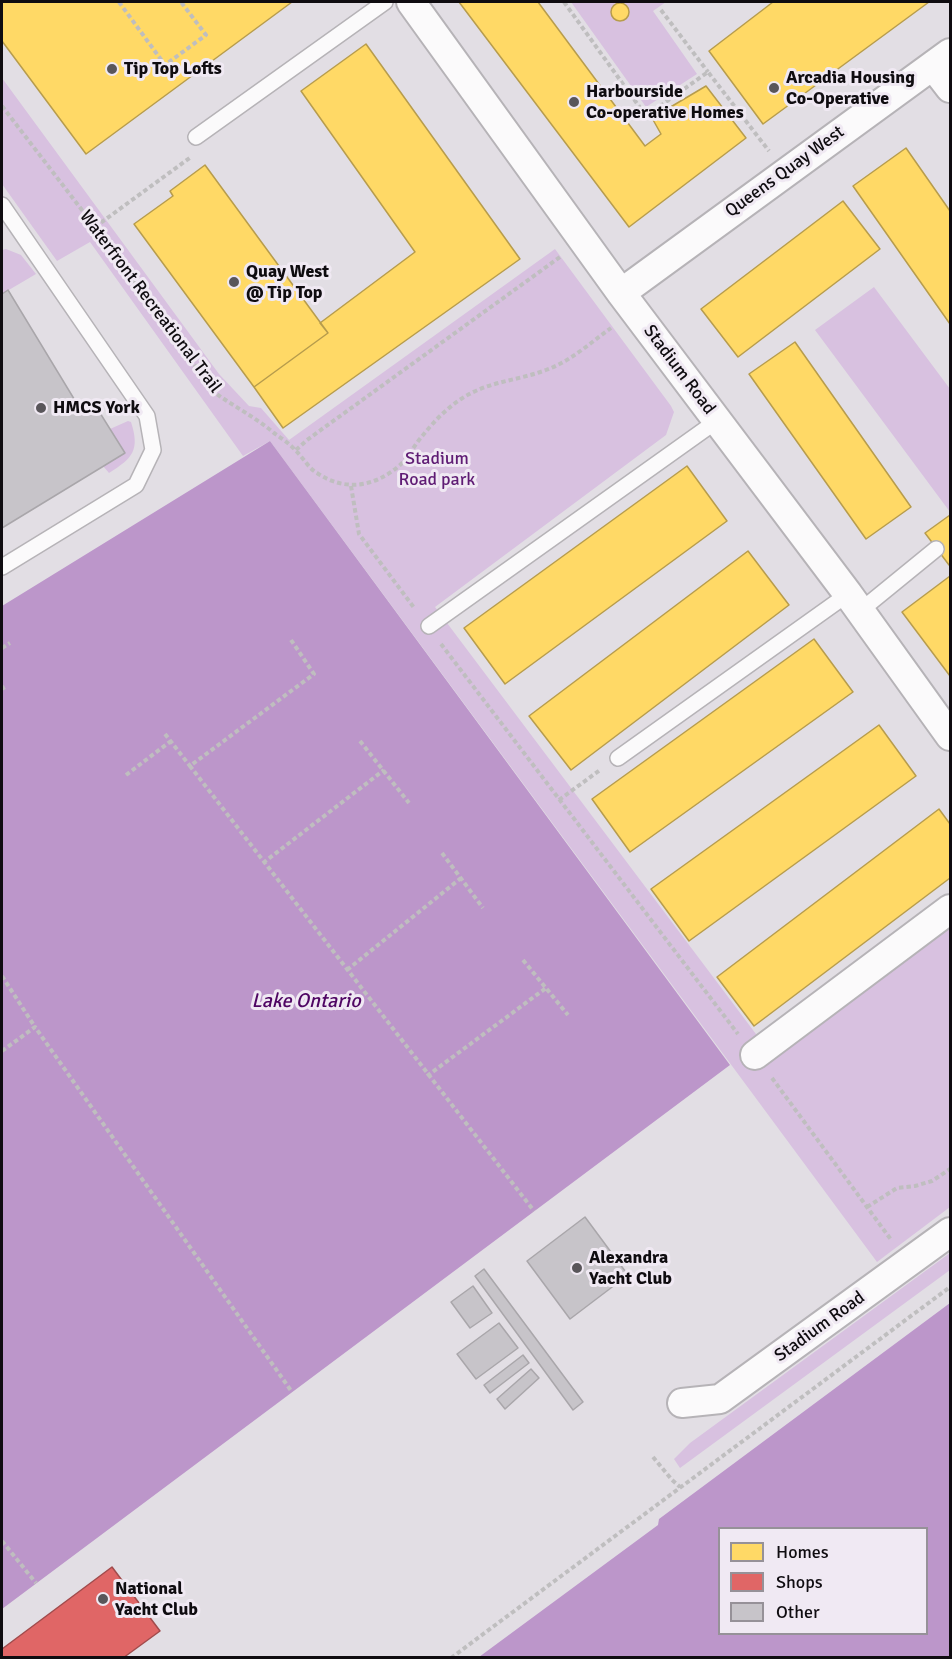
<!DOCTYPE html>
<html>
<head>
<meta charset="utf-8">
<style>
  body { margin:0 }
  #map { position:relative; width:952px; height:1659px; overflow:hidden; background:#e2dee4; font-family:Signika,sans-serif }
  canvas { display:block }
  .frame { position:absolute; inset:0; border:3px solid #0f0c10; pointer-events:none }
  .legend { position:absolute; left:718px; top:1527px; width:210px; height:108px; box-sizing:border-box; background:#f0e9f3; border:2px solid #969198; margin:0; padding:8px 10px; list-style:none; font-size:18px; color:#0f0c10 }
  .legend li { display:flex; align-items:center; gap:12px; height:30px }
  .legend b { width:30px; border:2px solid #969198 }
</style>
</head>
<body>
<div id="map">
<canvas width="952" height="1659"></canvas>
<div class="frame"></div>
<ul class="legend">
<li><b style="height:16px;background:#ffd966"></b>Homes</li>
<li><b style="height:16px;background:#e06666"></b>Shops</li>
<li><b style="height:16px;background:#c7c4c9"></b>Other</li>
</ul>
</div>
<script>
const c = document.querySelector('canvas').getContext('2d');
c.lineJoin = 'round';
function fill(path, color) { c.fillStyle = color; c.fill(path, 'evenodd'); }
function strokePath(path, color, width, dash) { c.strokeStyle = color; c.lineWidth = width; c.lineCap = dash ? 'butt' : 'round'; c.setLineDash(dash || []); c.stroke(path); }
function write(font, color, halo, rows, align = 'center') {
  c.font = font + ' Signika,sans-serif'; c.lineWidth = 6; c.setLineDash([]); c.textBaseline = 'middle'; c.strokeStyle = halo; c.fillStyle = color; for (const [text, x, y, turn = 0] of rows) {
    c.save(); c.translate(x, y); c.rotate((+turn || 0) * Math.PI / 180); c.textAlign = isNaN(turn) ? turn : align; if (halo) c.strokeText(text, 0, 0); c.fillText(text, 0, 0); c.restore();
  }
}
const green = new Path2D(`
  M571,2H666L653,11L697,74L646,107Z
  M2,78L219,374L249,406L261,408L289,440L555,249L671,406L674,412L666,435L435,607L774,1058L950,927V1207L877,1262L270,441L243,456L90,242L57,261L2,184Z
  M6,249L21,255L36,274L2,294V250Z
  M874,287L950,389V512L815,330Z
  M128,421L131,422C140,450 133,458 109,473L103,466L124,453L110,429Z
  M950,1253V1270L680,1468L674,1459L690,1443Z`);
const water = new Path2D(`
  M270,441L730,1065L2,1609V606Z
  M950,1303V1657H479L658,1525L659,1519ZM720,1528H926V1634H720Z`);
const homes = new Path2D(`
  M2,2H292L86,154L2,41Z
  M459,2H538L645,146L661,134L652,118L706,86L746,138L629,227Z
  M773,2H929L763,124L709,51Z
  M611 12a9 9 0 1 1 18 0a9 9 0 1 1-18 0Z
  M366,44L520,259L283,428L254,387L328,333L320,323L415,252L301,91Z
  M906,148L950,211V324L853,186Z
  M205,165L328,333L254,387L134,224L173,196L170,191Z
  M843,201L880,249L738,357L701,309Z
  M795,342L911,507L866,539L749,374Z
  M687,466L727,521L505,684L464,628Z
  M950,515V564L949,565L925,533Z
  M748,551L789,605L571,770L529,716Z
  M950,576V676L902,612Z
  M814,639L853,692L630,852L592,799Z
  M879,725L916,776L689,941L651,889Z
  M939,809L950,824V878L754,1026L717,977Z`);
const shops = new Path2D(`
  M112,1567L160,1631L123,1658H2V1649Z`);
const building = new Path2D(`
  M8,290L82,412L95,405L125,453L2,528V294Z
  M585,1217L628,1275L570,1319L527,1261Z
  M484,1269L583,1402L573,1410L475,1276Z
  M473,1286L492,1313L470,1328L451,1302Z
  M499,1323L518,1348L476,1379L457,1354Z
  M523,1355L529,1363L490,1393L484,1385Z
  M531,1369L539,1378L505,1409L497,1399Z`);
const path = new Path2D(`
  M119,2L165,65L206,35L181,2
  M564,2L646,116L708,72L769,151
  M661,10L708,72
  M2,106L95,227L214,392C233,406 255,417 274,433C281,438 289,443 295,450C303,457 308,468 317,473C345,492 375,487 400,465C408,458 412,449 419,440C431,425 444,410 461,399C488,381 517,381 546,370C571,361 590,343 611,328
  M95,227L191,157
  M296,450L307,440L560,257
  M351,486L359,534L415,609
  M291,640L314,674L190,766L534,1211
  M441,644L738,1034
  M2,648L10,643
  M2,686L4,690
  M165,734L190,766
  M360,741L409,803
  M126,775L171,741
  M559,800L600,770
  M442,853L483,908
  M263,863L384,770
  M523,960L568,1015
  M347,970L461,878
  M2,976L35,1027
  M2,1051L35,1027L292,1392
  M427,1076L546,988
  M772,1078L892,1241
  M867,1207L897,1188L915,1186L932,1181L950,1169
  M653,1457L672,1480L680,1487
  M2,1541L36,1583
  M451,1658L950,1287`);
const lane = new Path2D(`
  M196,137L385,2
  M2,205L147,416L153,450L136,485L2,567
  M860,611L936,549
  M429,626L718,420
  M618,758L848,594`);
const street = new Path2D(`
  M411,2L621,293L848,594L950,736
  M933,66L950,88
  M621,293L950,53
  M755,1055L950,909
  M682,1403L720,1399L950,1232`);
const markers = [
  [112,69,6,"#59565a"],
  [774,88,6,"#59565a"],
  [574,102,6,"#59565a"],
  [234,282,6,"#59565a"],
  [41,408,6,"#59565a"],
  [577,1268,6,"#59565a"],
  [103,1599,6,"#59565a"]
];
const poiNames = [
  ["Tip Top Lofts",124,69],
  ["Arcadia Housing",786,78],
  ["Co-Operative",786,99],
  ["Harbourside",586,92],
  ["Co-operative Homes",586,113],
  ["Quay West",246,272],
  ["@ Tip Top",246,293],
  ["HMCS York",53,408],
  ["Alexandra",589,1258],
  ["Yacht Club",589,1279],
  ["National",115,1589],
  ["Yacht Club",115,1610]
];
const streetNames = [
  ["Queens Quay West",785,172,-36],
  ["Waterfront Recreational Trail",150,302,53],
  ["Stadium Road",679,370,53],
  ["Stadium Road",820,1327,-36]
];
const parkNames = [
  ["Stadium",437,459],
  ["Road park",437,480]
];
const waterNames = [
  ["Lake Ontario",306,1002]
];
fill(green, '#d8c1e0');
fill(water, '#bc96ca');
fill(homes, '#ffd966');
strokePath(homes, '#b79c4c', 1.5);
fill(shops, '#e06666');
strokePath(shops, '#a14b4c', 1.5);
fill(building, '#c7c4c9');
strokePath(building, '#a9a6aa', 1.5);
strokePath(lane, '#b6b3b7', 18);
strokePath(street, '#b6b3b7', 32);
strokePath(path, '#bfbebf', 4, [4.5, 3]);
strokePath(lane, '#fbfafb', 15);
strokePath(street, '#fbfafb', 28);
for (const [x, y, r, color] of markers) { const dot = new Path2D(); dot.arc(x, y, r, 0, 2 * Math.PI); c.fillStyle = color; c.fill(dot); strokePath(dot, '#f0e9f3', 2); }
write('bold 18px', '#0f0c10', '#f0e9f3', poiNames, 'left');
write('18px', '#0f0c10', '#f0e9f3', streetNames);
write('18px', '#5f1c74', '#f0e9f3', parkNames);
write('italic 20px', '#4f0663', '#f0e9f3', waterNames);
</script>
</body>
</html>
